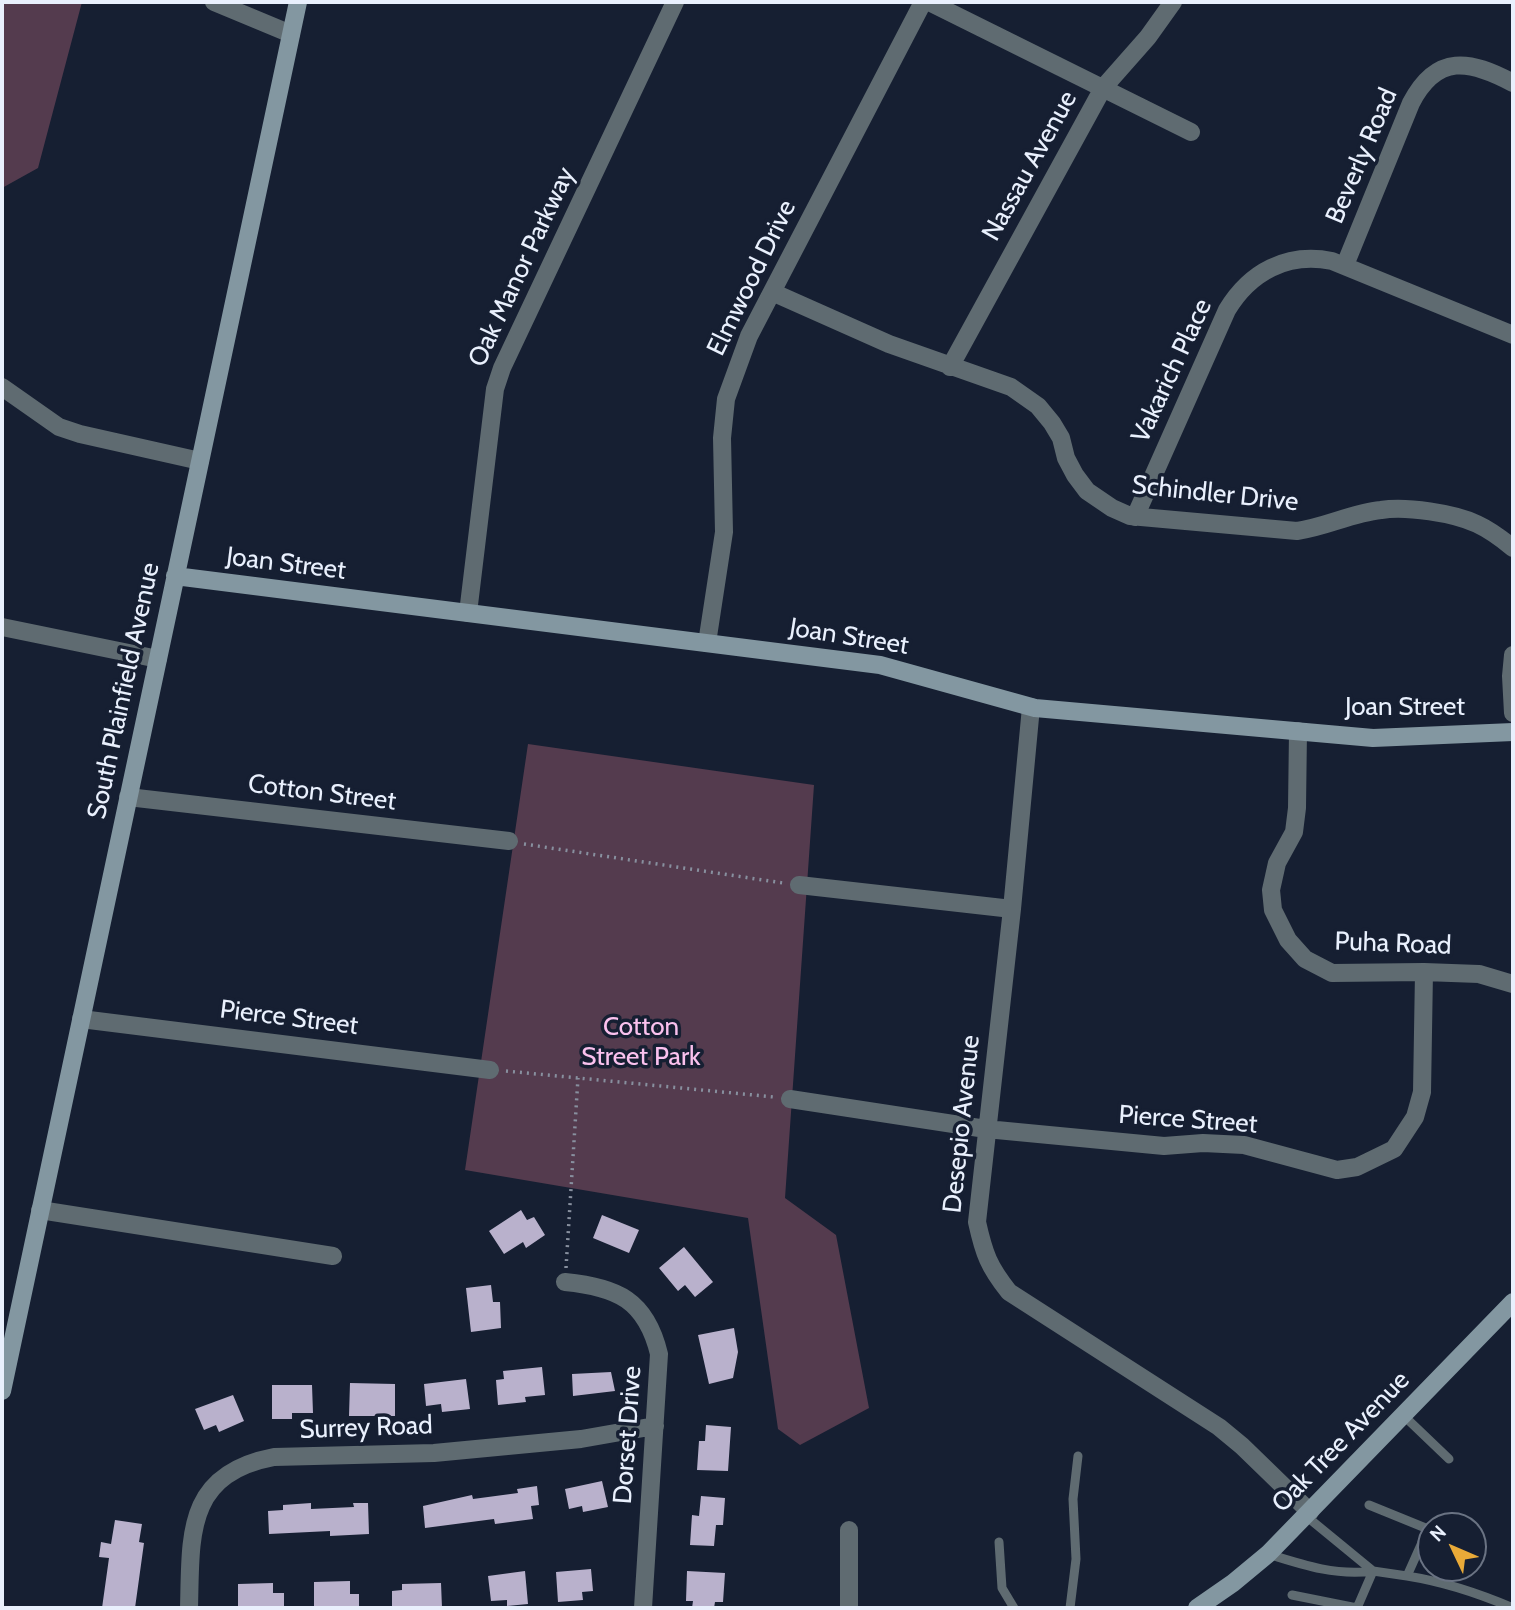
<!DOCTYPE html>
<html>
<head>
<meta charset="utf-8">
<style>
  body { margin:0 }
  #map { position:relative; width:1515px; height:1610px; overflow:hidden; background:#161f32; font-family:Cabin,sans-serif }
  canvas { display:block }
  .frame { position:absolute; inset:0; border:4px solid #e9f0fd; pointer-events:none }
  .north { position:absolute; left:1417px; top:1512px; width:70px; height:70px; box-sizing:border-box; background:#161f32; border:2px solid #6a7383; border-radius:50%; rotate:314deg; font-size:19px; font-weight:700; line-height:28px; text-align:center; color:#e9f0fd }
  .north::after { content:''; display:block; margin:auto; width:24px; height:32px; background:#e9aa38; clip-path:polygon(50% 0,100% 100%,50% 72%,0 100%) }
</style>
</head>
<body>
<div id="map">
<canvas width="1515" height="1610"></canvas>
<div class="frame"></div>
<div class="north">N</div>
</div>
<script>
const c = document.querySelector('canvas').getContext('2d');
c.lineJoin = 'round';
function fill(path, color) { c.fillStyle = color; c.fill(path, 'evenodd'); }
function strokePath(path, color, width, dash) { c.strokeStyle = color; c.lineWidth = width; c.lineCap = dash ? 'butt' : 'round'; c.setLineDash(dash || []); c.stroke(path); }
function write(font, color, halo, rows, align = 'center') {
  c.font = font + ' Cabin,sans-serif'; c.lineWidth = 7; c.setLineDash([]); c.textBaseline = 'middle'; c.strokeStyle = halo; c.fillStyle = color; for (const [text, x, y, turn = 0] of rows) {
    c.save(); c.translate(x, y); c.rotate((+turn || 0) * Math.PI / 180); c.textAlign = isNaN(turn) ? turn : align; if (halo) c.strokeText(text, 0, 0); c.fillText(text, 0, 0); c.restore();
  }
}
const green = new Path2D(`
  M2,2H82L38,168L2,188Z
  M528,744L814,785L785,1198L836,1235L869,1408L800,1445L778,1429L748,1218L465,1170Z`);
const building = new Path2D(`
  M521,1210L527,1220L534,1217L545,1235L526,1248L523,1242L504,1254L489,1231Z
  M602,1215L639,1230L629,1253L593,1238Z
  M684,1247L713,1282L695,1297L685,1285L678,1291L659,1268Z
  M491,1285L493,1302H500L501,1328L471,1332L466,1288Z
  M734,1328L738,1352L733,1378L709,1384L698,1335Z
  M542,1367L545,1395L525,1397L526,1402L498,1405L496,1380L504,1379L503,1371Z
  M611,1372L615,1391L573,1396L572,1374Z
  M466,1379L470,1409L442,1412L441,1404L426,1406L424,1384Z
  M350,1383L395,1384V1416H349Z
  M272,1385H312L313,1413H292V1419H272Z
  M233,1395L244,1421L219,1432L216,1425L204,1430L195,1409Z
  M706,1425L731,1427L728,1471L697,1470L699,1441H705Z
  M602,1481L608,1507L583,1512L582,1506L569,1509L565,1489Z
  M537,1486L539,1505L531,1506L533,1519L495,1524L494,1519L425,1528L423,1506L472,1495L473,1499L518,1493L517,1489Z
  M701,1496L725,1498L723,1525H716L714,1546L690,1545L692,1515L699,1516Z
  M311,1503V1509L354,1507L353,1503H368L369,1534L330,1536V1531L269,1534L268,1511L283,1510V1505Z
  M115,1520L142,1524L139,1542L144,1543L135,1608H102L109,1558L99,1557L101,1542L111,1544Z
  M591,1569L593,1591L582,1592L583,1600L558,1602L556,1572Z
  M525,1571L528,1604L507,1606V1600L491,1601L488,1576Z
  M687,1571L725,1573L723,1602H715L714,1608H692L693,1601H686Z
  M350,1581V1594H359V1608H314V1582Z
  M273,1583V1593H284V1608H238V1584Z
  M441,1583L442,1608H392V1591L402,1590V1584Z`);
const path = new Path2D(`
  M524,844L783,883
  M506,1071L774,1097
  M566,1268L578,1078`);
const lane = new Path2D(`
  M1403,1415L1449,1459
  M1369,1505L1428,1529
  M999,1542L1002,1588L1014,1608
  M1473,1545L1478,1546
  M1268,1554C1303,1565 1336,1576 1373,1571L1306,1516
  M1407,1576C1445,1582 1478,1593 1513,1608
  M1292,1595L1357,1608
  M1070,1608L1076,1559L1073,1499L1078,1456
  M1357,1608L1373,1571L1407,1576L1428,1529L1431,1530`);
const street = new Path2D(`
  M214,2L291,34
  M929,2L1191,132
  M1345,265L1411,103C1437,53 1470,60 1513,83
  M772,292L889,344L1011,387L1038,406L1052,423L1061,438L1066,458L1075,475L1087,491L1112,508L1130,516L1297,531C1326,527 1352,513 1381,510C1406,506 1454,513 1477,524C1490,530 1502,539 1513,548
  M950,367L1103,88L1148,37L1173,2
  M2,387L59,427L80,434L200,461
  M1135,517L1227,310C1250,272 1287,252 1332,261L1513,335
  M468,613L495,389L502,368L675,2
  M2,627L158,659
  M707,643L724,532L722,438L726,399L749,336L923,2
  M1513,655L1511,676L1513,713
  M1031,707L1012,909L977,1222C984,1254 989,1267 1009,1292L1219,1427L1242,1446L1310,1512
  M1298,731L1297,808L1294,832L1277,863L1271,890L1273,910L1288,940L1305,959L1332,973L1424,972L1479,974L1513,984
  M128,797L509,841
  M799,885L1012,909
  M81,1019L490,1070
  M790,1099L986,1129L1164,1146L1203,1143L1244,1145L1337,1170L1357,1167L1394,1149L1415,1117L1422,1092L1424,972
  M40,1210L333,1256
  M565,1282C617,1287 646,1300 659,1354L643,1608
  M189,1608C191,1535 185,1474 274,1457L434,1453L581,1439L655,1426
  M849,1608V1530`);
const secondary = new Path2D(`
  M175,576L880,665L1035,708L1373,738L1513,732
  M2,1391L298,2
  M1197,1608L1233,1583L1268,1554L1513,1302`);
const streetNames = [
  ["Beverly Road",1362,156,-67],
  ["Nassau Avenue",1030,166,-61],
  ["Oak Manor Parkway",522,267,-65],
  ["Elmwood Drive",752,278,-64],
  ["Vakarich Place",1172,371,-65],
  ["Schindler Drive",1215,494,6],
  ["Joan Street",286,564,7],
  ["Joan Street",849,637,9],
  ["South Plainfield Avenue",124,691,-78],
  ["Joan Street",1405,707],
  ["Cotton Street",322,793,7],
  ["Puha Road",1393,944,2],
  ["Pierce Street",289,1018,7],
  ["Pierce Street",1188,1120,4],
  ["Desepio Avenue",962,1124,-84],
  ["Surrey Road",366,1428,-2],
  ["Dorset Drive",628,1435,-86],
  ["Oak Tree Avenue",1341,1442,-46]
];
const parkNames = [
  ["Cotton",641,1027],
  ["Street Park",641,1057]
];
fill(green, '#543b4e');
fill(building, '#b9b1cc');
strokePath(path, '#88909f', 3.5, [2, 5]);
strokePath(lane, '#5f6b71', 9);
strokePath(street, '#5f6b71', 18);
strokePath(secondary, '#8397a1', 18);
write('26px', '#e9f0fd', '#161f32', streetNames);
write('26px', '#fac1ee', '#161f32', parkNames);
</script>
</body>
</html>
